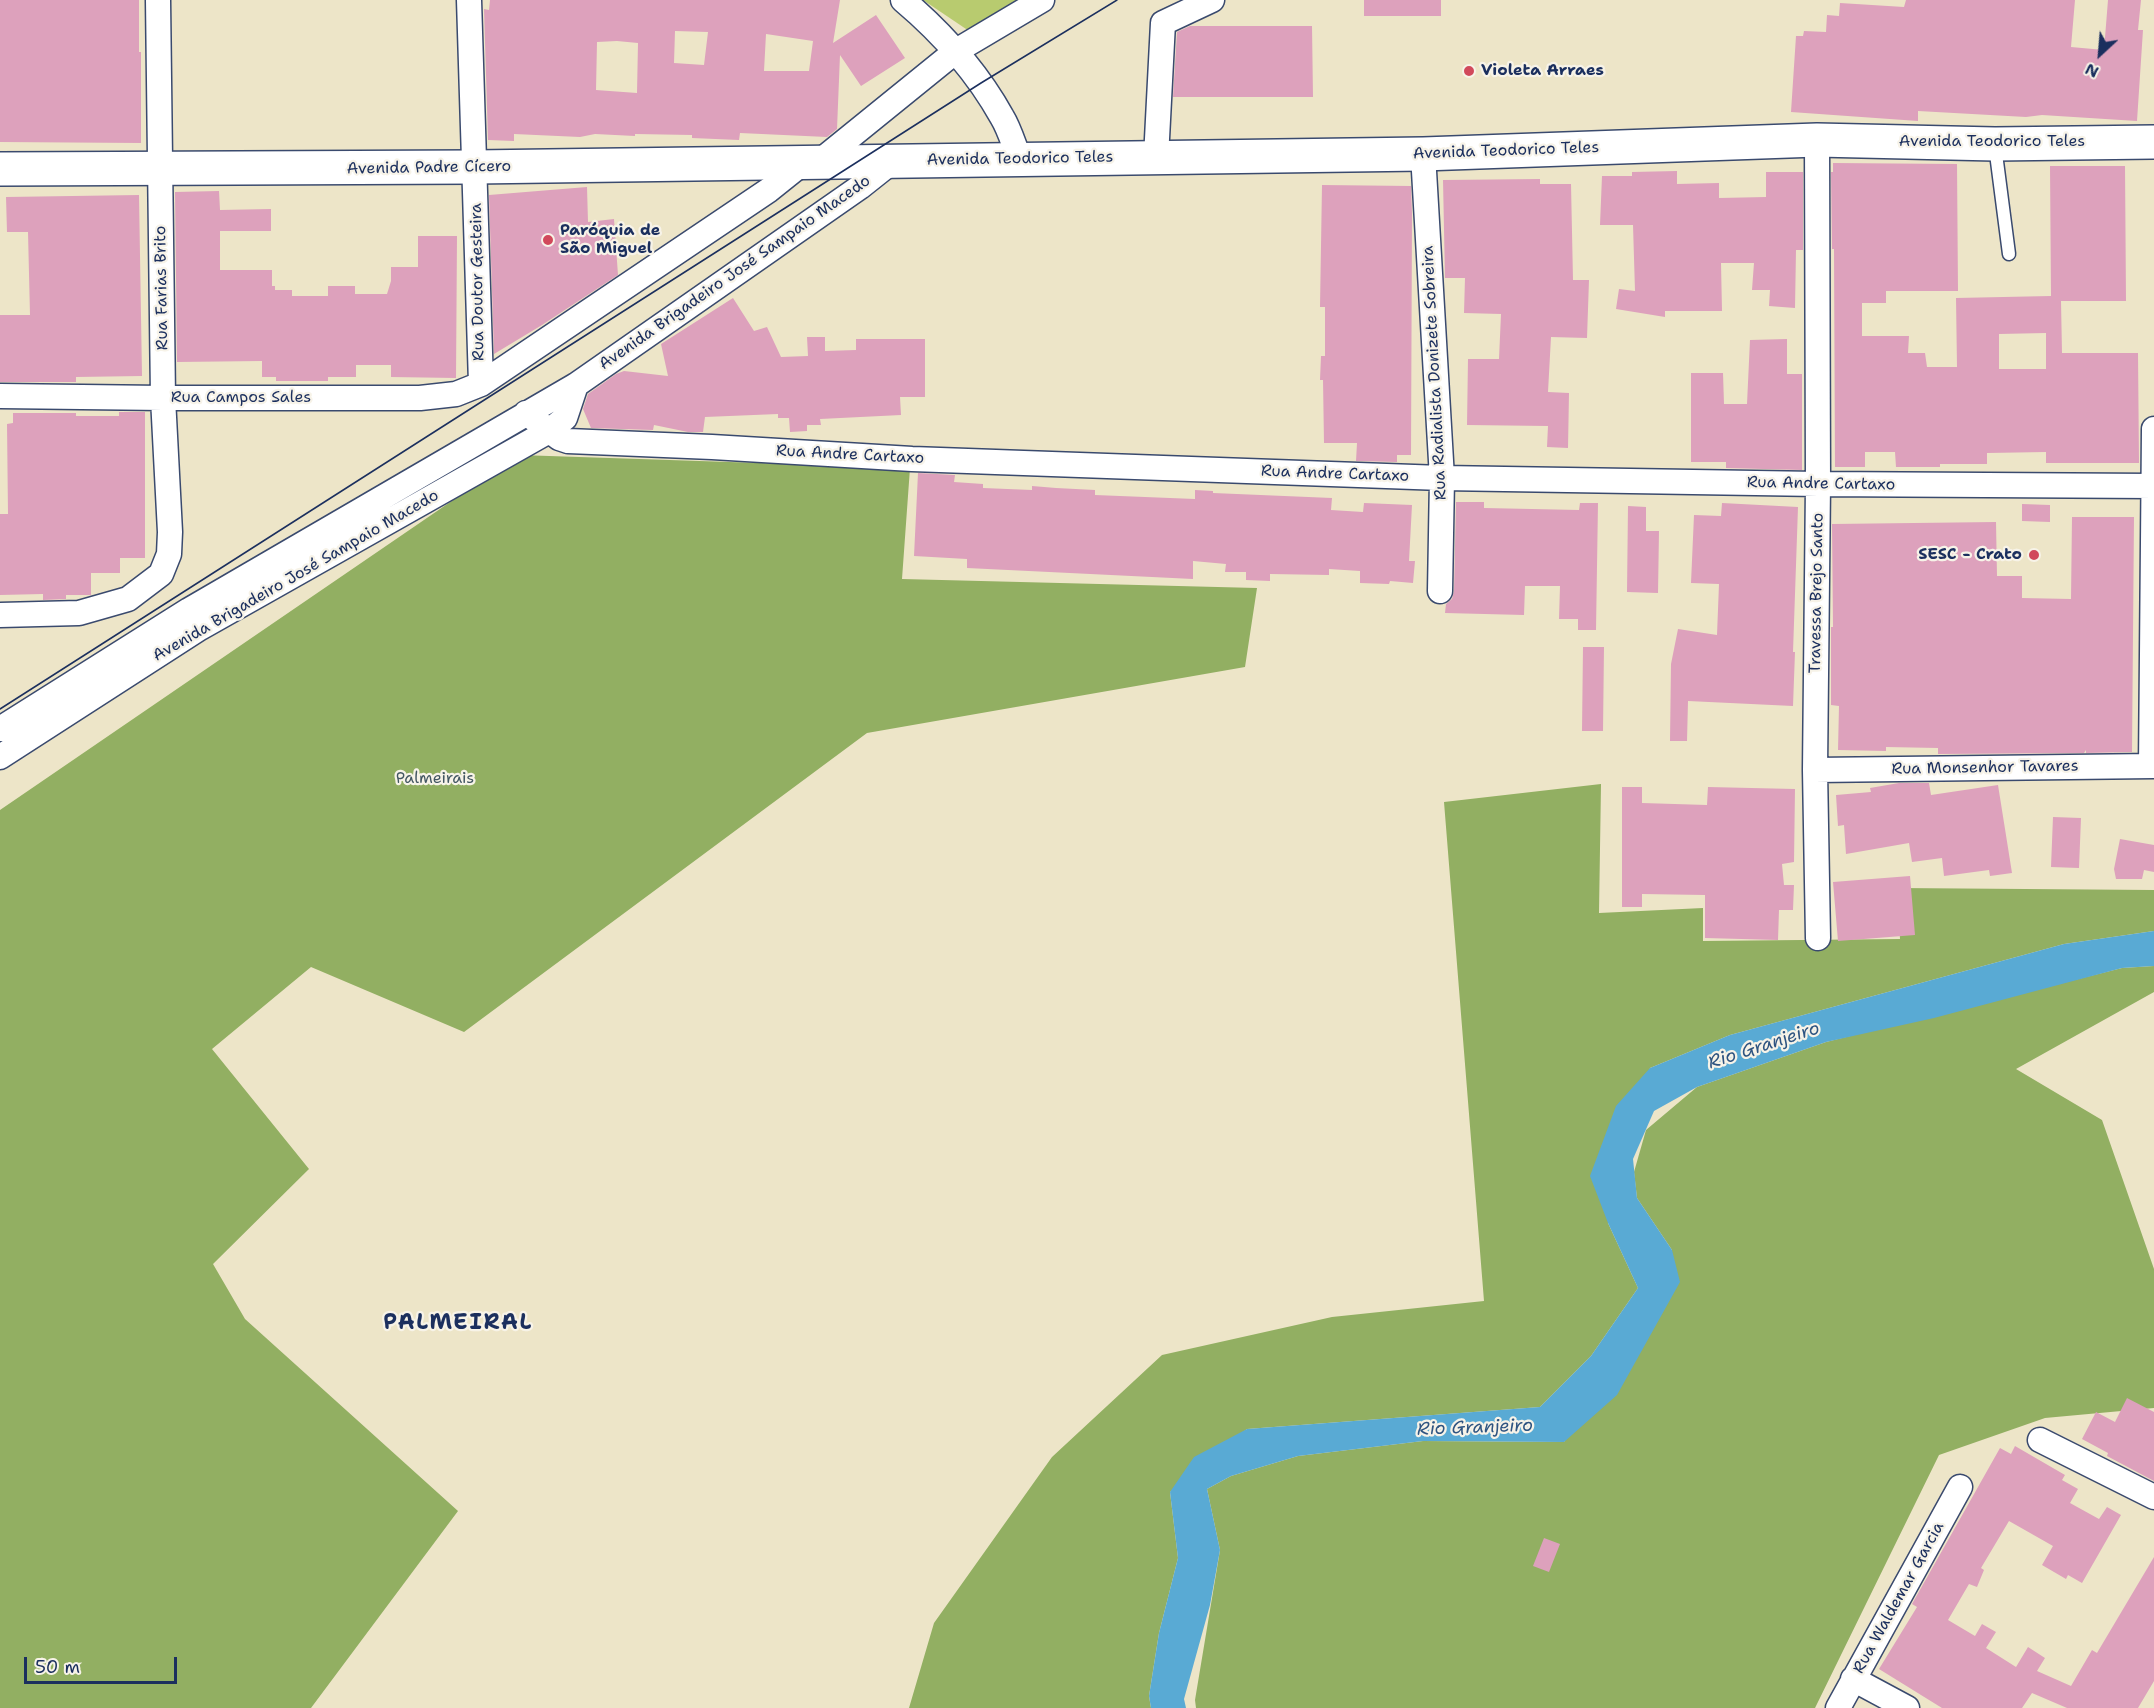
<!DOCTYPE html>
<html>
<head>
<meta charset="utf-8">
<style>
  body { margin:0 }
  #map { position:relative; width:2154px; height:1708px; overflow:hidden; background:#ede5c8; font-family:"Shantell Sans",sans-serif }
  canvas { display:block }
  .north { position:absolute; left:2070px; top:24px; width:60px; height:60px; -webkit-text-stroke:4px #f7f3e8; paint-order:stroke; rotate:206deg; font-size:16px; font-weight:700; line-height:24px; text-align:center; color:#1b2f5e }
  .north::after { content:''; display:block; margin:auto; width:21px; height:27px; background:#1b2f5e; clip-path:polygon(50% 0,100% 100%,50% 72%,0 100%) }
  .scale { position:absolute; left:24px; top:1657px; width:153px; height:27px; box-sizing:border-box; border:3px solid #1b2f5e; border-top:0; padding-left:8px; font-size:18px; line-height:21px; white-space:nowrap; color:#1b2f5e; -webkit-text-stroke:4px #f7f3e8; paint-order:stroke }
</style>
</head>
<body>
<div id="map">
<canvas width="2154" height="1708"></canvas>
<div class="north">N</div>
<div class="scale">50 m</div>
</div>
<script>
const c = document.querySelector('canvas').getContext('2d');
c.lineJoin = 'round';
function fill(path, color) { c.fillStyle = color; c.fill(path, 'evenodd'); }
function strokePath(path, color, width, dash) { c.strokeStyle = color; c.lineWidth = width; c.lineCap = dash ? 'butt' : 'round'; c.setLineDash(dash || []); c.stroke(path); }
function write(font, color, halo, rows, align = 'center') {
  c.font = font + ' "Shantell Sans",sans-serif'; c.lineWidth = 4.5; c.setLineDash([]); c.textBaseline = 'middle'; c.strokeStyle = halo; c.fillStyle = color; for (const [text, x, y, turn = 0] of rows) {
    c.save(); c.translate(x, y); c.rotate((+turn || 0) * Math.PI / 180); c.textAlign = isNaN(turn) ? turn : align; if (halo) c.strokeText(text, 0, 0); c.fillText(text, 0, 0); c.restore();
  }
}
const green = new Path2D(`
  M923,0H1021L972,33Z`);
const forest = new Path2D(`
  M519,455L910,468L902,579L1257,588L1245,667L867,733L464,1032L311,967L212,1049L309,1169L213,1264L245,1319L458,1511L311,1708H0V810Z
  M1601,784L1599,913L1703,908V941L1900,939L1897,888L2154,890V931L2064,944L1730,1035L1650,1068L1608,1223L1638,1288L1591,1356L1540,1407L1247,1429L1170,1492L1178,1558L1159,1633L1149,1696L1151,1708H909L934,1623L1052,1457L1162,1355L1332,1317L1484,1301L1444,802Z
  M2154,966V992L2016,1069L2102,1120L2154,1269V1408L2045,1418L1939,1455L1815,1708H1196L1195,1700L1220,1550L1207,1489L1231,1476L1298,1456L1423,1441L1564,1442L1672,1250L1637,1198L1634,1172L1646,1130L1697,1087L1826,1042L2122,968Z`);
const water = new Path2D(`
  M2154,931V966L2122,968L1934,1018L1826,1042L1697,1087L1654,1111L1633,1159L1637,1198L1672,1250L1680,1282L1617,1395L1564,1442L1423,1441L1298,1456L1231,1476L1207,1489L1220,1550L1210,1605L1184,1699L1186,1708H1151L1149,1696L1159,1633L1178,1558L1170,1492L1194,1457L1247,1429L1540,1407L1591,1356L1638,1288L1608,1223L1590,1176L1616,1106L1650,1068L1730,1035L2064,944Z`);
const building = new Path2D(`
  M0,0H139V52H141V143L0,142Z
  M490,0H840L833,43L876,15L905,58L861,86L840,55L837,129L827,137L740,133L739,140L692,138V135L635,134V136L595,134L580,137L514,134V141L488,140L484,9L489,10ZM675,31L708,32L704,65L674,63ZM766,34L813,41L809,71H764ZM617,41L638,43L637,93L596,90L597,42Z
  M1364,0H1441V16H1364Z
  M1906,0H2075L2071,47L2104,50L2108,0H2141L2138,30H2143L2137,121L2042,115L2026,117L1918,111V121L1791,112L1796,36H1803L1804,31L1826,32L1827,15L1839,16L1840,3L1904,7Z
  M1190,26H1312L1313,97H1173L1177,32Z
  M1833,163L1957,164L1958,291H1886V303H1862V336H1909L1908,353H1925L1927,367H1957L1956,298L2051,296L2050,166H2125L2126,301H2061L2062,353H2138L2139,463H2046V452L1987,453V464H1940V467H1896L1895,452H1865V467H1835L1834,249H1832L1831,172H1833ZM2046,333V369H1999V334Z
  M1677,171V184L1719,183V198L1766,197V172H1803V250H1796L1795,308L1769,306L1770,290H1752L1754,263H1721L1722,311H1665V317L1616,309L1619,289L1635,291L1633,225H1600L1602,176H1632V172Z
  M1540,179V184H1571L1573,280H1589L1587,338L1551,337L1548,392L1569,393L1568,448L1547,447L1548,426L1467,425L1468,359H1499L1501,314L1464,313L1465,278H1445L1443,180Z
  M1322,185L1411,186L1412,213L1411,455H1397V462L1356,461L1357,443H1324L1323,380H1320L1321,356H1325V307H1320Z
  M587,187L588,222L614,219L618,275L542,325L494,354L489,195Z
  M219,191L220,210L271,209V231H220V270H272V286H275V290H292V296H328V286H355V294H387L391,281V267H418V236H457L456,378L391,377V365H356V377H328V381H276V377H262V361L177,362L175,192Z
  M139,195L142,376L76,377V382H0V315H30L28,232H7L6,197Z
  M733,298L754,331L767,327L781,357L808,356L807,337H825V351L856,350V339H925V397H900L901,415L820,419L821,425H807V431L790,432L789,418H778V414L705,417L703,432H688L654,425L653,430L591,428L583,409L588,394L616,374L624,371L668,376L661,344Z
  M1787,339V374H1802V470L1726,468V462H1691V373H1723L1724,404H1747L1750,340Z
  M119,412H145V558H120V573H91V595H66V599L43,600V594L0,595V514H8L7,424L13,423V413H76V416H119Z
  M918,473L955,475L954,482L983,484V488L1032,490V486L1056,488L1095,490V495L1195,499V490L1213,491V493L1332,498L1331,510L1363,512L1364,503L1412,505L1409,561H1415L1413,583L1390,581L1389,584L1360,583V571L1329,569V575L1270,574V581L1246,580V572H1225L1226,564L1193,561V579L967,568V559L914,556Z
  M1456,502H1484V508L1579,510L1580,503H1598L1596,630H1578V619H1559L1560,586H1525L1524,615L1445,613L1446,604L1452,599L1454,591Z
  M1722,503L1798,507L1793,652H1795L1793,706L1688,701L1687,741H1670L1671,664L1678,629L1717,635L1719,584L1691,583L1694,515L1721,516Z
  M2022,504L2050,505V522L2022,521Z
  M1628,506L1646,507V531H1659L1658,593L1627,592Z
  M2072,517H2134L2132,752L2086,753V750L2084,753L1938,754V748L1886,747V751L1838,750L1839,706L1831,705V627H1833L1832,524L1996,522L1997,576H2022V598L2071,599Z
  M1583,647H1604L1603,731H1582Z
  M1899,783H1929L1931,795L1998,785L2012,873L1990,876L1989,870L1944,876L1942,858L1912,862L1909,843L1846,854L1844,825L1838,826L1836,795L1871,792L1870,788Z
  M1622,787H1642V803L1707,805L1708,787L1795,789L1794,862L1782,864L1784,885H1794L1793,910H1779L1778,940L1705,938V895L1642,894V907H1622Z
  M2053,817L2081,818L2079,868L2051,867Z
  M2120,839L2154,845V872L2144,870L2142,879H2116L2114,869Z
  M1910,876L1915,935L1838,941L1833,882Z
  M2127,1398L2154,1412V1481L2107,1456L2108,1453L2082,1439L2096,1412L2115,1422Z
  M2015,1446L2065,1475L2062,1480L2078,1489L2070,1503L2099,1519L2107,1507L2121,1515L2082,1583L2068,1575L2066,1579L2042,1565L2053,1546L2009,1521L1981,1568L1984,1570L1977,1587L1969,1584L1948,1620L1975,1636L1982,1624L1996,1632L1986,1648L2016,1667L2028,1647L2045,1658L2037,1671L2071,1686L2092,1650L2097,1653L2154,1557V1681L2138,1708H2067L2032,1693L2022,1708H1942L1879,1669L1917,1607L1912,1604L2000,1448L2011,1454Z
  M1544,1538L1560,1544L1549,1572L1533,1566Z`);
const lane = new Path2D(`
  M1995,146L2009,254`);
const street = new Path2D(`
  M469,0L481,384
  M903,0C942,33 977,72 1002,117C1010,130 1014,146 1020,160
  M1817,140L1818,484L1815,770L1818,938
  M1423,154L1442,478L1440,591
  M1156,158L1163,23L1212,0
  M819,162L956,51L1042,0
  M0,396L163,398H420L456,394L481,384L769,190L804,162
  M526,413L559,438L568,441L712,447L912,459L1442,478L1818,484L2154,486
  M0,615L79,613L128,599L161,574L169,554L170,532L163,398L158,0
  M0,729L189,610L576,385L860,187L894,160
  M0,757L200,628L549,431L565,418L576,385
  M2151,766L2154,429
  M1815,770L2154,766
  M2040,1440L2154,1497
  M1853,1679L1907,1708
  M1838,1708L1960,1487`);
const secondary = new Path2D(`
  M0,169L475,167L1423,154L1817,140L1995,144L2154,142`);
const tram = new Path2D(`
  M0,709L981,83L1117,0`);
const markers = [
  [1469,71,6,"#d1495b"],
  [548,240,6,"#d1495b"],
  [2034,555,6,"#d1495b"]
];
const poiNames = [
  ["Violeta Arraes",1481,71],
  ["Paróquia de",560,231],
  ["São Miguel",560,249],
  ["SESC - Crato",2022,555,"right"]
];
const streetNames = [
  ["Avenida Teodorico Teles",1992,142],
  ["Avenida Teodorico Teles",1506,151,-2],
  ["Avenida Teodorico Teles",1020,159,-1],
  ["Avenida Padre Cícero",429,168,-1],
  ["Avenida Brigadeiro José Sampaio Macedo",735,273,-35],
  ["Rua Doutor Gesteira",478,282,-91],
  ["Rua Farias Brito",162,288,-91],
  ["Rua Radialista Donizete Sobreira",1435,373,-93],
  ["Rua Campos Sales",241,398],
  ["Rua Andre Cartaxo",850,455,3],
  ["Rua Andre Cartaxo",1335,474,2],
  ["Rua Andre Cartaxo",1821,484,1],
  ["Avenida Brigadeiro José Sampaio Macedo",296,576,-30],
  ["Travessa Brejo Santo",1817,593,-89],
  ["Rua Monsenhor Tavares",1985,768,-1],
  ["Rua Waldemar Garcia",1899,1598,-61]
];
const parkNames = [
  ["Palmeirais",435,779]
];
const waterNames = [
  ["Rio Granjeiro",1764,1046,-18],
  ["Rio Granjeiro",1475,1428,-2]
];
const districtNames = [
  ["PALMEIRAL",458,1323]
];
fill(green, '#b8cb6f');
fill(forest, '#92af62');
fill(water, '#59aad4');
fill(building, '#dda1bc');
strokePath(lane, '#3a4a6e', 15);
strokePath(street, '#3a4a6e', 27);
strokePath(secondary, '#3a4a6e', 36);
strokePath(lane, '#fff', 12);
strokePath(street, '#fff', 24);
strokePath(secondary, '#fff', 33);
strokePath(tram, '#1b2f5e', 1.5);
for (const [x, y, r, color] of markers) { const dot = new Path2D(); dot.arc(x, y, r, 0, 2 * Math.PI); c.fillStyle = color; c.fill(dot); strokePath(dot, '#f7f3e8', 2); }
write('bold 16px', '#1b2f5e', '#f7f3e8', poiNames, 'left');
write('16px', '#1b2f5e', '#f7f3e8', streetNames);
write('16px', '#425662', '#f7f3e8', parkNames);
write('italic 18px', '#2e5481', '#f7f3e8', waterNames);
c.letterSpacing = '1.5px';
write('bold 22px', '#1b2f5e', '#f7f3e8', districtNames);
c.letterSpacing = '0px';
</script>
</body>
</html>
